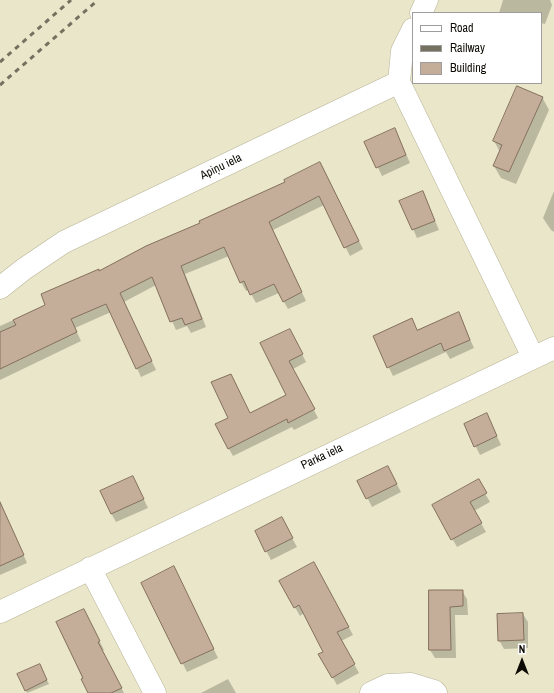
<!DOCTYPE html>
<html>
<head>
<meta charset="utf-8">
<style>
  body { margin:0 }
  #map { position:relative; width:554px; height:693px; overflow:hidden; background:#eae6c9; font-family:"Archivo Narrow",sans-serif }
  canvas { display:block }
  .legend { position:absolute; left:412px; top:12px; width:130px; height:72px; box-sizing:border-box; background:#fff; border:1px solid #9e9d9b; margin:0; padding:5px 7px; list-style:none; font-size:12px; color:#0d0b04 }
  .legend li { display:flex; align-items:center; gap:8px; height:20px }
  .legend b { width:20px; border:1px solid #9e9d9b }
  .north { position:absolute; left:502px; top:641px; width:40px; height:40px; -webkit-text-stroke:3px #fff; paint-order:stroke; rotate:0deg; font-size:11px; font-weight:700; line-height:16px; text-align:center; color:#0d0b04 }
  .north::after { content:''; display:block; margin:auto; width:14px; height:18px; background:#0d0b04; clip-path:polygon(50% 0,100% 100%,50% 72%,0 100%) }
</style>
</head>
<body>
<div id="map">
<canvas width="554" height="693"></canvas>
<ul class="legend">
<li><b style="height:5px;background:#fff"></b>Road</li>
<li><b style="height:5px;background:#747160"></b>Railway</li>
<li><b style="height:11px;background:#c4ae99"></b>Building</li>
</ul>
<div class="north">N</div>
</div>
<script>
const c = document.querySelector('canvas').getContext('2d');
c.lineJoin = 'round';
function fill(path, color) { c.fillStyle = color; c.fill(path, 'evenodd'); }
function strokePath(path, color, width, dash) { c.strokeStyle = color; c.lineWidth = width; c.lineCap = dash ? 'butt' : 'round'; c.setLineDash(dash || []); c.stroke(path); }
function write(font, color, halo, rows, align = 'center') {
  c.font = font + ' "Archivo Narrow",sans-serif'; c.lineWidth = 3; c.setLineDash([]); c.textBaseline = 'middle'; c.strokeStyle = halo; c.fillStyle = color; for (const [text, x, y, turn = 0] of rows) {
    c.save(); c.translate(x, y); c.rotate((+turn || 0) * Math.PI / 180); c.textAlign = isNaN(turn) ? turn : align; if (halo) c.strokeText(text, 0, 0); c.fillText(text, 0, 0); c.restore();
  }
}
const shadow = new Path2D(`
  M503,0H550L552,5L545,24L541,23V13H499Z
  M542,97L549,110L516,184L501,178L494,166L500,152L494,141Z
  M399,138L410,163L382,176L366,143Z
  M325,172L363,249L350,256L324,205L273,230L306,301L288,309L279,293L256,303L249,290L246,291L241,282L229,256L185,274L206,327L191,333L187,326L176,330L156,285L124,302L156,370L141,377L111,312L75,328L81,341L0,380V326L47,305L99,272Z
  M554,191V232L551,230L543,218Z
  M423,193L439,230L417,238L401,201Z
  M459,314L474,348L450,359L446,352L393,376L374,337L412,320L418,331Z
  M294,338L306,362L293,369L318,418L294,430L292,427L233,456L229,449L250,414L287,395L261,344Z
  M491,423L501,445L480,455L465,425Z
  M392,475L401,492L372,507L359,481Z
  M133,477L148,508L116,522L111,513Z
  M478,481L490,502L474,511L486,532L457,547L433,505Z
  M286,527L297,547L271,560L256,531Z
  M0,535L16,538L27,563L0,575Z
  M319,572L353,635L341,641L359,673L337,685L320,655L324,652L304,613L300,616L280,581Z
  M178,576L218,658L187,672L142,583Z
  M430,591H462L467,599L468,615H455L456,658H435L430,650Z
  M84,610L104,650L102,651L124,693H89L57,623Z
  M523,614L528,622V648L504,649L499,640Z
  M41,669L49,684L27,693L26,690Z
  M228,679L236,693H201Z`);
const building = new Path2D(`
  M517,86L543,97L509,172L493,166L502,145L493,141Z
  M395,128L406,155L376,168L364,142Z
  M320,162L359,241L344,248L319,196L269,222L302,292L283,302L274,284L250,295L244,281L240,283L224,247L181,266L202,319L185,325L182,318L170,322L152,277L120,293L152,361L136,369L106,304L71,319L77,332L0,369V332L16,325L13,320L45,305L41,294L99,269V271L146,246L200,223L199,221L285,182L284,180Z
  M423,191L435,221L412,230L399,201Z
  M459,312L470,340L444,351L441,343L387,368L373,336L412,318L417,330Z
  M290,329L303,354L289,361L315,409L288,423L287,419L228,449L215,424L228,418L211,382L231,374L250,413L286,395L260,343Z
  M487,413L497,436L474,447L464,424Z
  M388,466L397,484L366,499L357,481Z
  M133,476L144,499L111,514L100,491Z
  M479,479L487,493L470,502L482,523L451,540L432,505Z
  M0,502L24,555L0,566Z
  M282,517L293,538L265,552L255,531Z
  M314,562L349,627L337,632L355,664L332,678L318,654L323,652L299,605L294,608L279,581Z
  M174,566L214,649L181,664L141,583Z
  M429,590H463V606L450,607L451,650H429Z
  M84,609L100,641L98,642L122,688L111,693H88L81,679L83,678L56,622Z
  M523,613L524,640L498,641L497,614Z
  M40,664L47,680L25,691L17,674Z`);
const minor = new Path2D(`
  M421,13L427,0
  M399,82L533,357
  M399,82L402,51L413,29
  M0,288L24,269L64,242L399,82
  M90,568L155,693
  M0,612L554,348
  M371,693L388,685L411,684L434,691L436,693`);
const rail = new Path2D(`
  M0,62L71,0
  M0,85L98,0`);
const streetNames = [
  ["Apiņu iela",221,167,-26],
  ["Parka iela",322,457,-25]
];
fill(shadow, '#0003');
fill(building, '#c4ae99');
strokePath(building, '#84705c', 1);
strokePath(minor, '#b8b498', 23);
strokePath(minor, '#fff', 22);
strokePath(rail, '#747160', 3, [5, 5]);
write('12px', '#0d0b04', '#fff', streetNames);
</script>
</body>
</html>
